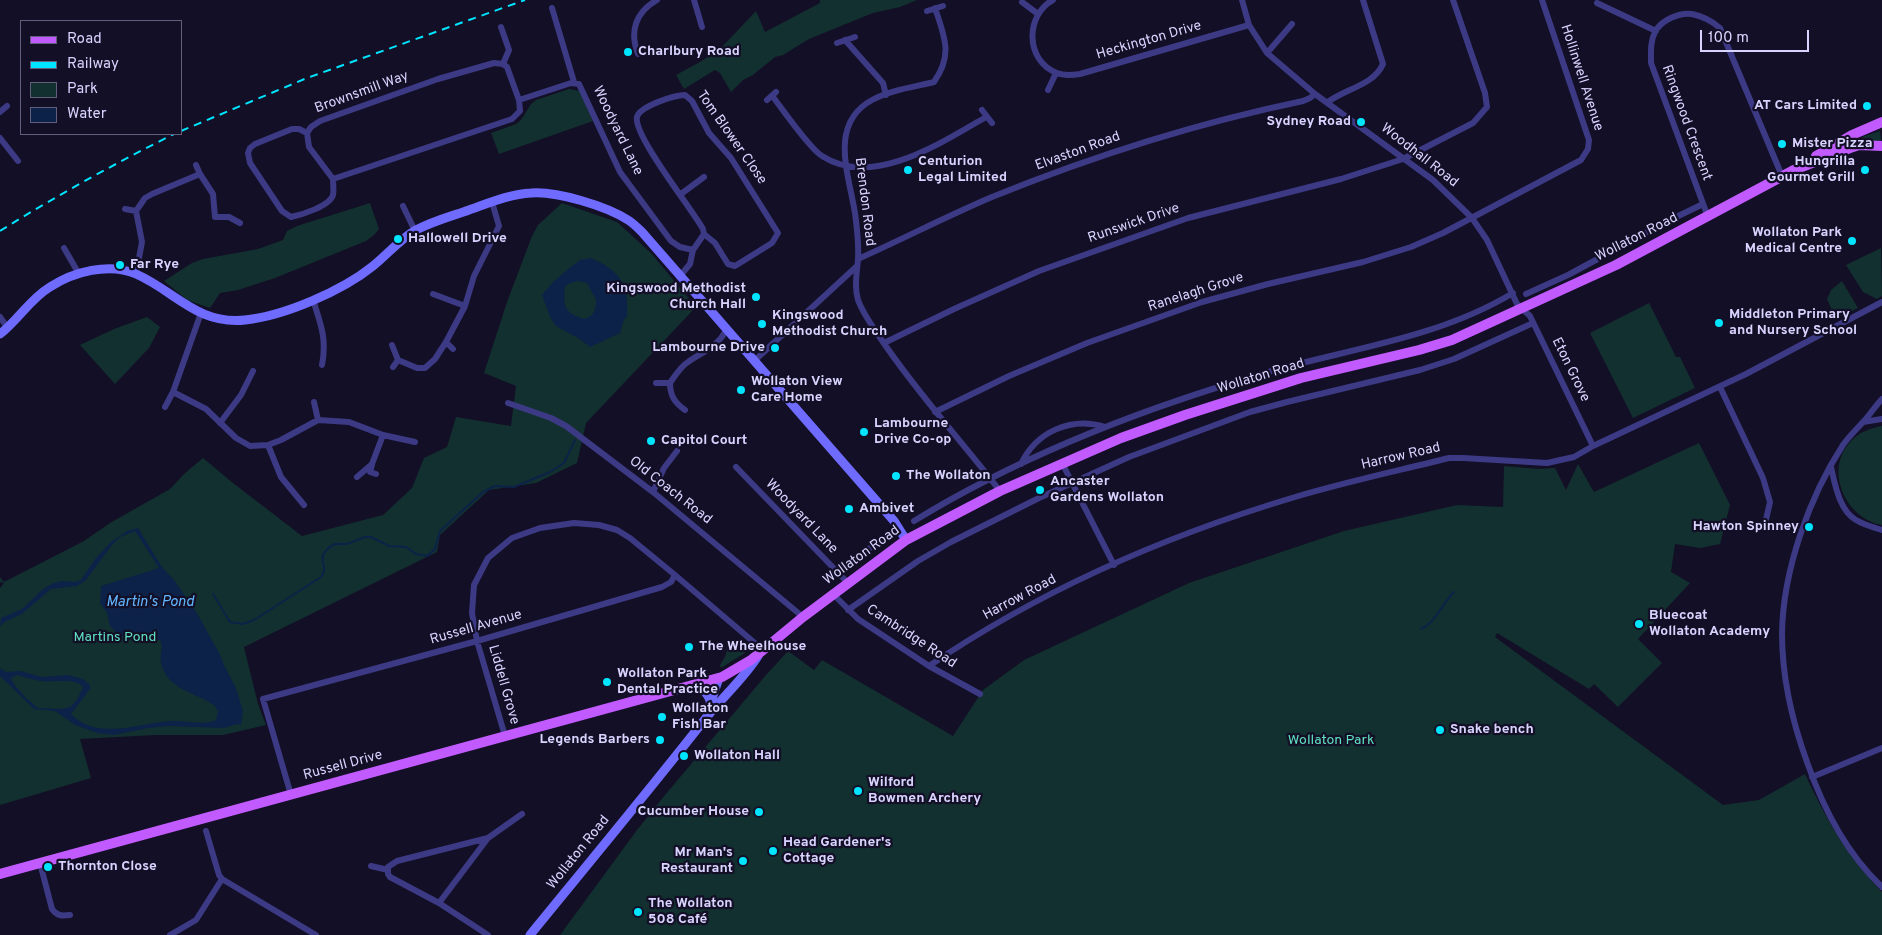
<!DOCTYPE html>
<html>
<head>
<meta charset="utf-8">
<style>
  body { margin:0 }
  #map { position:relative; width:1882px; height:935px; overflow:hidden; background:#130f26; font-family:Overpass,sans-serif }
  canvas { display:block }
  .legend { position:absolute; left:20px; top:20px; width:162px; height:115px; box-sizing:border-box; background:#130f26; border:1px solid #625e7d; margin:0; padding:6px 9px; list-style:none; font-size:15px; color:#d9d4ff }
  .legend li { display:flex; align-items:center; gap:10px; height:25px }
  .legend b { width:25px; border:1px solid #625e7d }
  .scale { position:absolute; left:1700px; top:30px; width:109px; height:22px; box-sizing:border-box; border:2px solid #d9d4ff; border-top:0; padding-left:6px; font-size:15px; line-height:18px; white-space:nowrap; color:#d9d4ff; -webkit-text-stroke:4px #130f26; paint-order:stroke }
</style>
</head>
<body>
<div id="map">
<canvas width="1882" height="935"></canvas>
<ul class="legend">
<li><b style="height:6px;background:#c25bff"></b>Road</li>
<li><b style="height:6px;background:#00e5ff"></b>Railway</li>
<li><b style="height:14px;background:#12302f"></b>Park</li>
<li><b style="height:14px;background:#0c2248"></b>Water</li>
</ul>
<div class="scale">100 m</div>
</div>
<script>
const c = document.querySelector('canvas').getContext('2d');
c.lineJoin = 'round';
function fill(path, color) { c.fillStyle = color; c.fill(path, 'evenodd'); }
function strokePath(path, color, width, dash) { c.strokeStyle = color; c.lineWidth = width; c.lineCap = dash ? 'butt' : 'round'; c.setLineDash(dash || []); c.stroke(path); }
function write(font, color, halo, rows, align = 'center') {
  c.font = font + ' Overpass,sans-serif'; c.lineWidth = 4.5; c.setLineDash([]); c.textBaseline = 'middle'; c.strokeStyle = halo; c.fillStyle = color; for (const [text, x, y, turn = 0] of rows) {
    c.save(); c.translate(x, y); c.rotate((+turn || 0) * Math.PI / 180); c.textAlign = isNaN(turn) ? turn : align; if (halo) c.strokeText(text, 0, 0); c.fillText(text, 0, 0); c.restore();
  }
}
const green = new Path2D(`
  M820,0H917L900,7L873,13L809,39L783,55L775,57L753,75L743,80L731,92L720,73L715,70L684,89L676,75L700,62L720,49L756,11L765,32L820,3Z
  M569,89L580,91L593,121L499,154L491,133L516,124L521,120L531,104L536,100Z
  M1880,131L1881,141H1863L1862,137Z
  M370,203L379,229L374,235L366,241L275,278L238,290L220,293L210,308L187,300L164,281L192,263L203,259L258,249L283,240L287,231L297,226Z
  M562,203L617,222L651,253L696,307L586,423L577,463L536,483L489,490L440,535L437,552L244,647L258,704L266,725L223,735H155L80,739L91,778L0,805V588L4,583L0,582V577L4,582L84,541L110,523L170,489L184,474L203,458L233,483L302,536L383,515L412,488L424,458L447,447L456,417L511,426L516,386L484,373L507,302L532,236L538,225Z
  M1881,248L1882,296L1877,299L1863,292L1846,265Z
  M1842,281L1858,308L1836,319L1827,299L1831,290Z
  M1649,303L1676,357H1680L1695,388L1633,418L1590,333Z
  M147,317L160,327L149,348L115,384L80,345L114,329Z
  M1882,426V525C1846,519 1823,470 1851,441C1859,432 1871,428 1882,426Z
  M1699,443L1730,505L1720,544L1700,548L1675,544L1671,572L1690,583L1638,639L1662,663L1618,707L1594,684L1589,689L1497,633L1495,637L1723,805L1759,800L1805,774C1827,821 1846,854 1882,892V935H560L637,830L665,795L766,675L788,651L814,670L822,660L953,736L983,690L1024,660L1189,583L1344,531L1457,505L1503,507L1504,466L1539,469L1555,468L1566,490L1578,464L1594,492Z
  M729,644L746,645L749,647L748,651L721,668L720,665L725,657Z`);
const water = new Path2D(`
  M591,258C621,271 629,285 627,317L624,319L620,333L590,347L578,338L556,326L550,317L542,295L553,282L572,266L580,260ZM578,281L587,283L596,300C596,310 594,316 584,319C565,313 563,307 565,287L570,283Z
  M138,528L162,567L174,580L197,613L219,653L225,667L236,688L243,711L241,725L237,724L224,728L169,726L148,728L114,735L97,733L75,725L55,711L34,709L0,676V668L6,672L20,671L42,677L68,675L83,679L90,685V689L71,714C99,742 140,722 173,721C185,720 205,726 216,720L218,711L214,705C195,692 167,690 161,663C159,655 164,647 160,640L148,638L140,633L127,637L120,636L110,626L107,613L100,603L101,586L159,568L135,531L120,537L112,545L86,580L77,586L51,589L22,614L6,621L0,626L1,618L22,609L42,590L53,583L63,581L75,582L81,580L96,558L111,542L127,531ZM17,675C25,677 33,680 41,681C52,683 76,677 83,687L77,700L70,707L61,709L38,708L25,697L13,683L11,678Z`);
const stream = new Path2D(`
  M213,594L230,622L243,624L254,620L321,577C331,565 311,557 335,544H347L365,537H371L389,546L406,547L416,554L427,556L435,549L440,531L483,492L495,486L514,487L550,472L564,463L575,440
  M1421,629C1436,622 1442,604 1454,592`);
const street = new Path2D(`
  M694,0L702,27
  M1053,0C1025,15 1025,61 1057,73C1064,76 1073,75 1080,74L1249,25
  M1242,0L1249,25L1267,53L1315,94L1433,180L1472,218L1487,240L1517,304L1530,316L1593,446
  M1022,2L1038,14
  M1597,3L1656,31
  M552,8L574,82
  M935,8C945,38 953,55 934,82C914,87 890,90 872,100C828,124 849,175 855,213C857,228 859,244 858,259C857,273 854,286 858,300C863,314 873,327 881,339C917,393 961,440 1000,491
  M927,11L943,6
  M501,27L509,50L503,64
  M845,40L883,83L886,95
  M837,43L855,37
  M1267,53L1292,24
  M638,54C629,31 636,12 657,0
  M494,63L503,64L507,67L519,100L520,111L512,119L333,179L309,147L307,133L311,127L320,121L438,79Z
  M1048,90L1056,73
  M773,97C784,111 809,148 822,156C873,189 942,142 986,117
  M519,100L571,83L579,84L620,172L671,241L680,247L693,250L690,264L680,276
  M767,100L776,92
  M1328,102C1345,89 1374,85 1383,64L1363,0
  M982,110L992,123
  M0,112L7,106
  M307,133L299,129H292L255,144L250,148L248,153L250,163L282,211L291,217C301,215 330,206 333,195C334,191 333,184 333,179
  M0,138L18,161
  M196,165L200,174
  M681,194L704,177
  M403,206L415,231
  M125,209L136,211
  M1708,217L1651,63C1651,52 1650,42 1655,32C1661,20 1680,12 1692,14C1702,16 1713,22 1720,28L1782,176
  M64,248L79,274
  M693,250L704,234L703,229C692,209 633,135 637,117C640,106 675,95 685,95L692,101L709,133L731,158L778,233L772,243L735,266L728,264L715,243L704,234
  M858,259C903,239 947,216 992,197C1093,156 1197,123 1303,101L1310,98L1315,94
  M136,274L142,242L136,211L145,198L152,194L200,174L213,194L215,217H229L240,223
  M433,294L465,306
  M1526,294L1568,275L1666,222L1703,204
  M313,300C321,325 327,339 322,365
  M0,317L7,327
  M446,342L453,349
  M884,343L954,309L1039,271L1188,218L1341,179L1403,159L1473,123L1487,107L1485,93L1453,0
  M392,345L398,360L393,367
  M398,360L417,368H425L435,359L446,342L465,306L474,276L499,226L492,202
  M754,361L857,266
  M656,383H670
  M1720,387L1763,478L1770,502L1765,524
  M173,392L206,409L236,438L250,446L268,445L281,440L318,420L349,422L383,435L415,442
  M1882,399C1875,406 1870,415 1863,422C1856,430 1849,436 1843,445C1809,497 1783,571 1782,633C1782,677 1792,721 1807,762C1823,808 1847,854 1882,887
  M314,402L318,420
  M508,403L551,418L566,426L653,492L803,617
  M165,407L173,392L201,313
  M685,410C675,403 670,396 670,383C675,376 680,367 688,362C702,352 718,347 726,330
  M935,412L1009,376L1087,343L1202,302L1268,284L1363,262L1411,247L1443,233L1581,160L1588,149L1589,140L1542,0
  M1863,422L1882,419
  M220,423L241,395L253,371
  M268,445L281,477L304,505
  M1062,463L1114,565
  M1021,464C1036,432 1071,416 1105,427
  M372,465L370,472L376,474
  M736,467L848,583
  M1831,467C1835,484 1839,510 1856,520C1864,525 1873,527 1882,530
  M357,477L372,464L383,435
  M653,492L664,468L677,451
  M914,521C1020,456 1139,410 1258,375C1344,349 1435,340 1513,293
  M837,572L884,538
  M833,594L858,619L929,666L980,694
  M848,610L918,561L951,542L1039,498L1129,457L1250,412L1287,402L1420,370L1454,359L1533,323
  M929,666C1039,591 1168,535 1295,497C1345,482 1397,471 1449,458H1463L1547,463L1574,457L1593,446L1746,374L1882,302
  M505,736L477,641L472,613L474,585L488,558L512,538L540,528L574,523L599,525L617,530L630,538L675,575L763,650
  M1812,777L1882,748
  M291,795L263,699L477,641L662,587L671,582L675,575
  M206,831L219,875L222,879L316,935
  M488,838L522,814
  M40,863L52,909C57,916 61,916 70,915
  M371,866L388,870
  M439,903L488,838L397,861L388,867V874L390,877L439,903L488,935
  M170,935L196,920L222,879`);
const secondary = new Path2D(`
  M0,334C18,320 30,299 50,287C73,272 109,262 136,274C175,291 197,325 245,320C284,316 342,291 373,266C387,255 400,239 416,230C433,221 452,216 469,210C489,203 510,194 531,193C557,191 606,206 628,220C633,223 638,228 642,232L894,521L906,540
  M692,685C703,689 709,693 711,705
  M707,713L719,678
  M530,935C588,864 646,794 702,723C720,699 742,681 758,656`);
const primary = new Path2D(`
  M1816,156L1852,135L1882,122
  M0,874L722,677L751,660L803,617L906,540L1000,491L1121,438L1185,415L1301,378L1419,350L1452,340L1616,265L1794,170L1850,148L1859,145L1882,146`);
const rail = new Path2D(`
  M181,131L307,78L525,0
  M0,231C56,196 114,164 174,134`);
const markers = [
  [628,52,5,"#00e5ff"],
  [1867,106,5,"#00e5ff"],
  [1361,122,5,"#00e5ff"],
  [1782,144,5,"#00e5ff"],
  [908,170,5,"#00e5ff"],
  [1865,170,5,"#00e5ff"],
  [398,239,5,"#00e5ff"],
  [1852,241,5,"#00e5ff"],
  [120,265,5,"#00e5ff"],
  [756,297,5,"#00e5ff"],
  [1719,323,5,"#00e5ff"],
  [762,324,5,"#00e5ff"],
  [775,348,5,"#00e5ff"],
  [741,390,5,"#00e5ff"],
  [864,432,5,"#00e5ff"],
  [651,441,5,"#00e5ff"],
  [896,476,5,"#00e5ff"],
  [1040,490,5,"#00e5ff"],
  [849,509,5,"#00e5ff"],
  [1809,527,5,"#00e5ff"],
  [1639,624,5,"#00e5ff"],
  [689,647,5,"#00e5ff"],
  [607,682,5,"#00e5ff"],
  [662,717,5,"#00e5ff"],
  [1440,730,5,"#00e5ff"],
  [660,740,5,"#00e5ff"],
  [684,756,5,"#00e5ff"],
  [858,791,5,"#00e5ff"],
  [759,812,5,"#00e5ff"],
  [773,851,5,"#00e5ff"],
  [743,861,5,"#00e5ff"],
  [48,867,5,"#00e5ff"],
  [638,912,5,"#00e5ff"]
];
const streetNames = [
  ["Heckington Drive",1149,41,-16],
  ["Hollinwell Avenue",1581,78,72],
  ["Brownsmill Way",362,93,-20],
  ["Ringwood Crescent",1686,123,70],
  ["Woodyard Lane",617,131,64],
  ["Tom Blower Close",731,138,55],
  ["Elvaston Road",1078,152,-20],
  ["Woodhall Road",1419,156,38],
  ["Brendon Road",864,202,83],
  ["Runswick Drive",1134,224,-19],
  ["Wollaton Road",1637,238,-27],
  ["Ranelagh Grove",1196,293,-18],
  ["Eton Grove",1570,370,64],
  ["Wollaton Road",1261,377,-17],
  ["Harrow Road",1401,457,-13],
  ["Old Coach Road",670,491,38],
  ["Woodyard Lane",801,517,46],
  ["Wollaton Road",862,556,-36],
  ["Harrow Road",1020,598,-28],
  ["Russell Avenue",476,628,-16],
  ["Cambridge Road",911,637,33],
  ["Liddell Grove",503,685,74],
  ["Russell Drive",343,766,-15],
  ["Wollaton Road",579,853,-51]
];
const poiNames = [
  ["Charlbury Road",638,52],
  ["AT Cars Limited",1857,106,"right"],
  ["Sydney Road",1351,122,"right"],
  ["Mister Pizza",1792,144],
  ["Centurion",918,162],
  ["Legal Limited",918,178],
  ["Hungrilla",1855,162,"right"],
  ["Gourmet Grill",1855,178,"right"],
  ["Wollaton Park",1842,233,"right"],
  ["Medical Centre",1842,249,"right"],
  ["Hallowell Drive",408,239],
  ["Far Rye",130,265],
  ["Kingswood Methodist",746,289,"right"],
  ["Church Hall",746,305,"right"],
  ["Middleton Primary",1729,315],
  ["and Nursery School",1729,331],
  ["Kingswood",772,316],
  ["Methodist Church",772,332],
  ["Lambourne Drive",765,348,"right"],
  ["Wollaton View",751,382],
  ["Care Home",751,398],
  ["Lambourne",874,424],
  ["Drive Co-op",874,440],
  ["Capitol Court",661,441],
  ["The Wollaton",906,476],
  ["Ancaster",1050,482],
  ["Gardens Wollaton",1050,498],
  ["Ambivet",859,509],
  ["Hawton Spinney",1799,527,"right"],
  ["Bluecoat",1649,616],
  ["Wollaton Academy",1649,632],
  ["The Wheelhouse",699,647],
  ["Wollaton Park",617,674],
  ["Dental Practice",617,690],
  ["Wollaton",672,709],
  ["Fish Bar",672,725],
  ["Snake bench",1450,730],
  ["Legends Barbers",650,740,"right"],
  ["Wollaton Hall",694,756],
  ["Wilford",868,783],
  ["Bowmen Archery",868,799],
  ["Cucumber House",749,812,"right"],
  ["Head Gardener's",783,843],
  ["Cottage",783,859],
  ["Mr Man's",733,853,"right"],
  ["Restaurant",733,869,"right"],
  ["Thornton Close",58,867],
  ["The Wollaton",648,904],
  ["508 Café",648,920]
];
const parkNames = [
  ["Martins Pond",115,638],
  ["Wollaton Park",1331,741]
];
const waterNames = [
  ["Martin's Pond",150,603]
];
fill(green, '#12302f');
fill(water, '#0c2248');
strokePath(stream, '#0c2248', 2);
strokePath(street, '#3d3a85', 6);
strokePath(secondary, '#6f6bff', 9);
strokePath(primary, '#c25bff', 10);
strokePath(rail, '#00e5ff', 2, [8, 6]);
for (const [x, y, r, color] of markers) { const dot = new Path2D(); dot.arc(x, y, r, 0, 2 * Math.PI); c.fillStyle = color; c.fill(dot); strokePath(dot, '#130f26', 2); }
write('14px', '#d9d4ff', '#130f26', streetNames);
write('bold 14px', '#d9d4ff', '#130f26', poiNames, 'left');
write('14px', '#5fe0c0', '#130f26', parkNames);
write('italic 15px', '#62b6ff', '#130f26', waterNames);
</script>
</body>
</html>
